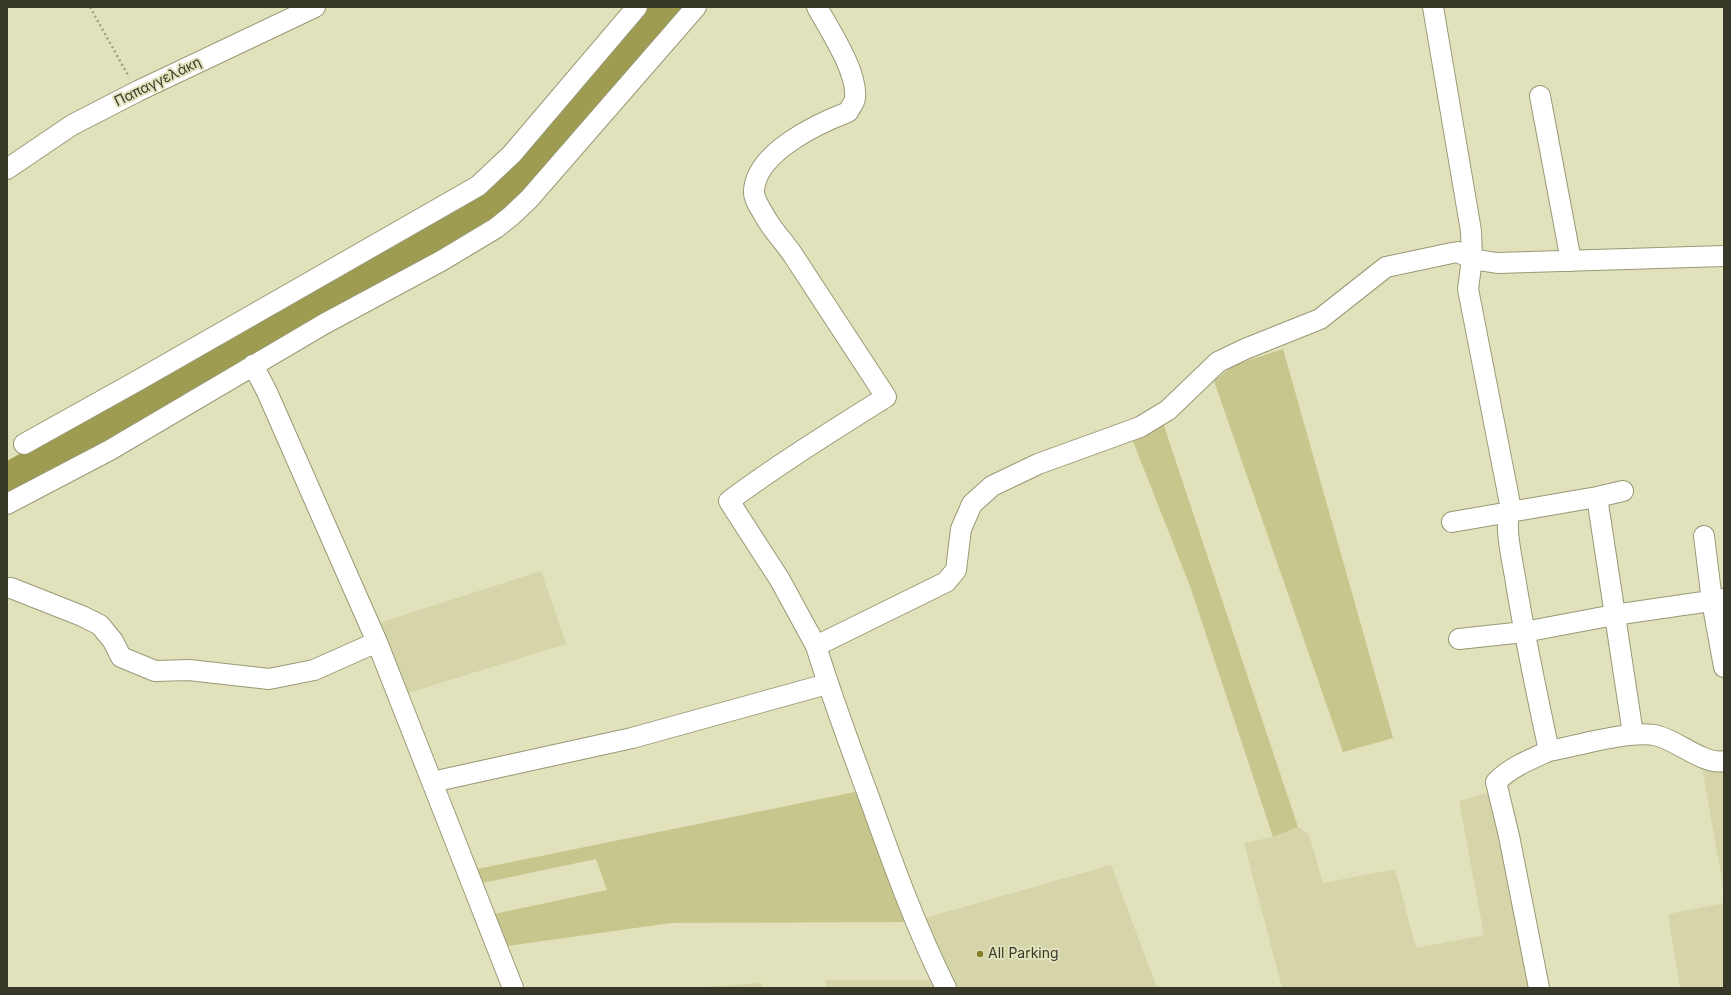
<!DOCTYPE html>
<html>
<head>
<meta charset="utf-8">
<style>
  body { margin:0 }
  #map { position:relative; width:1731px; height:995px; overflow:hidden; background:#e1e1bc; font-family:Inter,sans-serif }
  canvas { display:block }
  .frame { position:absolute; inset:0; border:8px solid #383829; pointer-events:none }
</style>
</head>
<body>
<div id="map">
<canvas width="1731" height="995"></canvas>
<div class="frame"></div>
</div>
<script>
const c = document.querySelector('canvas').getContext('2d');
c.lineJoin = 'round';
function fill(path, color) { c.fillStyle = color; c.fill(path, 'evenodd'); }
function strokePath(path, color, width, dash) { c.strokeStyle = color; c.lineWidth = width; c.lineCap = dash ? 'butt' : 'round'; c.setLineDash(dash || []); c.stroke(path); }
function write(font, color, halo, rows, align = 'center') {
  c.font = font + ' Inter,sans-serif'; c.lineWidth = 4; c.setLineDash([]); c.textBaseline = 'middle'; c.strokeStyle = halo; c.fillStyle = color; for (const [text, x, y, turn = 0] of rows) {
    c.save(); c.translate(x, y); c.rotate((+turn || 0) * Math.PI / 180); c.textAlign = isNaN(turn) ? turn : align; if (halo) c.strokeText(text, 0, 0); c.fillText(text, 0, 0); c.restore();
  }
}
const built = new Path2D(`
  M541,571L566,644L405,694L376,624Z
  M1701,761L1724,767V893V892Z
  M1495,791L1534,988H1282L1244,843L1273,837L1298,827L1309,834L1323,883L1395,869L1416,948L1484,935L1459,801Z
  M1111,865L1157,988H826V980H934L911,922Z
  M1724,903V988H1680L1668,914Z
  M762,983L763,988H690Z`);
const green = new Path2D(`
  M1283,349L1393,738L1343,752L1214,381L1234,365Z
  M1163,423L1298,827L1273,837L1190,586L1132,439Z
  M860,791L911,922L671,923L507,946L494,914L607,890L596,859L482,883L477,869Z`);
const water = new Path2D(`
  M641,7H687L507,212L114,438L7,495V461L460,205Z`);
const path = new Path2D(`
  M90,7L129,77`);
const minor = new Path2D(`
  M817,7C829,29 858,72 855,98C855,102 850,108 848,112C817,124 757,152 754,190C753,200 763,212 767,220C775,233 785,243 793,255C824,302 855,350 886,397C832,431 779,464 729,501L780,580L816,646L946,582L956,570L961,529L972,504L992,486L1038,464L1140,427L1168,410L1218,362L1245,349L1320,319L1386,267L1452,253L1458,252L1472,259L1497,263L1724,256
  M1433,7L1471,231L1472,259L1468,289L1510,504C1504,530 1512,557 1516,583C1525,639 1537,695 1549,751C1529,760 1511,767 1496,782L1509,836L1539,988
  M1540,96L1571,261
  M7,169L72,125L138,91L315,7
  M253,365L267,392L377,642L513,988
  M24,444L137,381L478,186L512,154L637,7
  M1597,497L1633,734
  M7,504L110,450L324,324L441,261L496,228L511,216L529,199L696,7
  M1452,522L1597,497L1623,491
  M1704,536L1712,601L1724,667
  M7,588H11L82,616L100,625L113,641L121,657L155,671L189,670L269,679L314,670L377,642
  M1459,639L1524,632L1614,615L1724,599
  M816,646C832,698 851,749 870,800C893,864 916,928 946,988
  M1549,751C1577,746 1632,729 1658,736C1678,741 1704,765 1724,761
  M432,782L632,738L827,684`);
const markers = [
  [980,954,4,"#827f28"]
];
const streetNames = [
  ["Παπαγγελάκη",158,82,-26]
];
const poiNames = [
  ["All Parking",988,954]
];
fill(built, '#d5d5a9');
fill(green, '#c7c68d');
fill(water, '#9d9c50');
strokePath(minor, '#999976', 22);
strokePath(path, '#a0a083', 2.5, [2, 3]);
strokePath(minor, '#fff', 20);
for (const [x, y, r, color] of markers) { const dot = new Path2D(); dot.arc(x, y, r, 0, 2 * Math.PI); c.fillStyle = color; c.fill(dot); strokePath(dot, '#e1e1bc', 1.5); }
write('14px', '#383829', '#e1e1bc', streetNames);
write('14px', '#383829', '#e1e1bc', poiNames, 'left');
</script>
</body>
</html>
